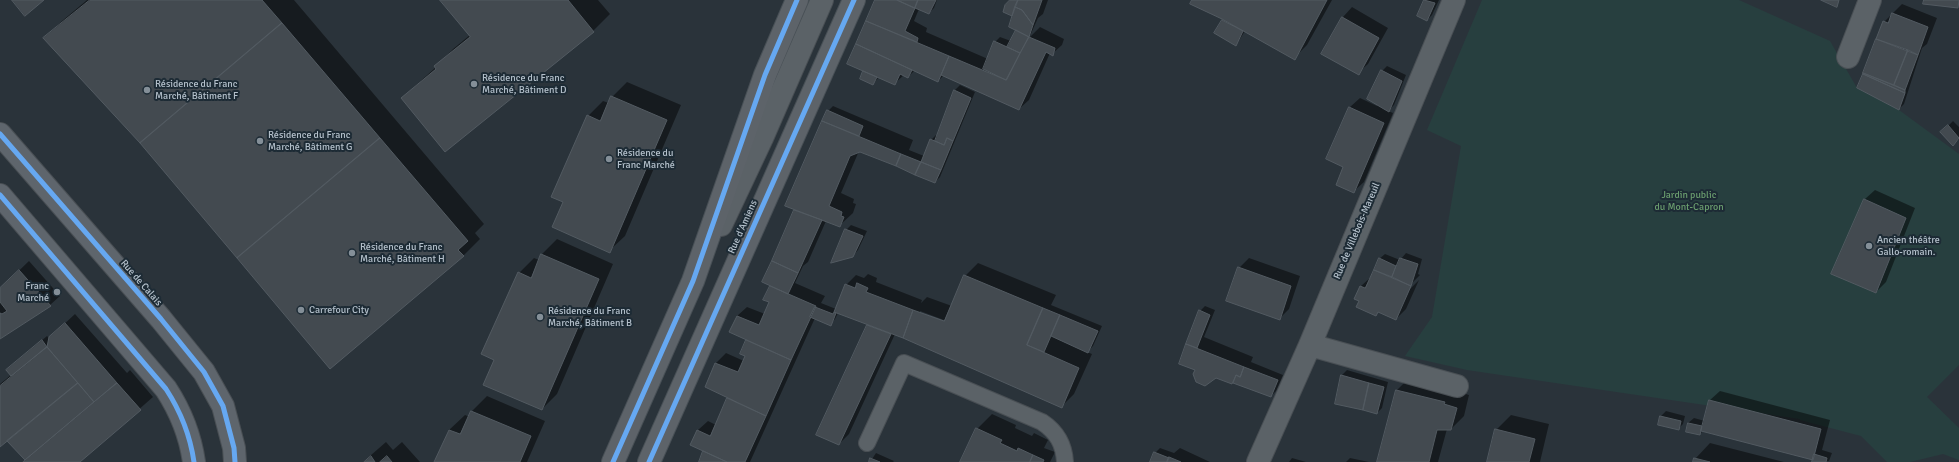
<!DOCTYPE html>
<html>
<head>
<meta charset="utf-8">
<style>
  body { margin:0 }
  canvas { display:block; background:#2a333a }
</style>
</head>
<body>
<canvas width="1959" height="462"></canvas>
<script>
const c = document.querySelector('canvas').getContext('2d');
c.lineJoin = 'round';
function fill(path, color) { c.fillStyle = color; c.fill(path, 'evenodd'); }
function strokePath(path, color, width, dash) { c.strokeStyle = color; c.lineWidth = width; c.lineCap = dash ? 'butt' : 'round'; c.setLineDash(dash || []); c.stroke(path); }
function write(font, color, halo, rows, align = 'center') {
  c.font = font + ' Signika,sans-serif'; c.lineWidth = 4; c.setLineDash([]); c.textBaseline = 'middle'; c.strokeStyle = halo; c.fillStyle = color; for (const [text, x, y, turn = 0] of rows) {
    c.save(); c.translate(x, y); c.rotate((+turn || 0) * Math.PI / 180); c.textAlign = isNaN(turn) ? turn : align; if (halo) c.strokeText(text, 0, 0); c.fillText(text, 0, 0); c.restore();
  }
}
const green = new Path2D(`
  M1482,0H1739L1830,41L1857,88L1899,110L1959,154V365L1927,397L1959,428V460L1943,454L1910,462H1887L1861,436L1800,420V419L1467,370L1405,356L1432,317L1461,146L1427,130Z`);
const shadow = new Path2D(`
  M87,0H294L484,224L475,233L480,239L463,256L140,142L45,38L62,21Z
  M441,0H598L610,14L593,31L402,98L436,67L453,49L470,35Z
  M876,0H937L934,8L929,13L919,9L914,21L927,28L926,32L988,59L995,42L1000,37L1011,41L1017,30L1014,15L1004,11L1012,0H1048L1043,14L1038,18L1029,38L1040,27L1064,39L1062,45L1052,54L1050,53L1029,100L1019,109L944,75L938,81L915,70L908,77L904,75L894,84L879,77L873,84L865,71L848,64Z
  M1193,0H1332L1307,45L1294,58L1245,31L1236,45L1222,20L1224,19Z
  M1425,0H1439L1432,15L1427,20L1418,16Z
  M1902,4L1937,18L1927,44L1922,48L1904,104L1899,109L1864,73L1884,22Z
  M1352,7L1388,28L1368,64L1358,73L1323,54L1343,17Z
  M1387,66L1406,75L1394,105L1388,111L1393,113L1364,182L1354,191L1345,166L1350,107L1360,98L1377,106L1382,71Z
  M627,82L681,105L625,236L609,251L588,116L603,101L609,103L612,97Z
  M960,85L975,92L940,177L935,182L859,151L841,193L854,199L853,203L856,204L853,213L839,226L826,221L808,262L803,266L795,283L825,296L821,303L836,309L846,285L856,275L864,278L868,274L877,278L876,282L922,300L921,303L927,297L952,306L965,276L978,263L1056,295L1051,305L1102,326L1093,346L1087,352L1092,354L1074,394L1061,407L895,334L849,434L839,444L817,435L868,324L838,313L835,319L830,324L815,318L750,462H700L705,450L692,444L698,430L708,421L716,425L728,397L706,387L716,363L726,353L744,361L746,356L741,353L747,339L737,316L747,307L765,314L770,302L764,300L771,285L764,282L796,209L786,205L828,111L833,106L913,140L909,150L924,156L931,140L936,135L938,136L955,90ZM920,311L949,322V324L920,313Z
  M1953,121L1959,127V139L1953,145L1942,132Z
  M1875,190L1915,208L1886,282L1876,292L1832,273L1865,199Z
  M851,225L867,231L858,250L853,256L846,230Z
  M557,239L613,264L557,394L542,409L495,359L519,273L534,258L539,260L542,254Z
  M1406,253L1422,259L1418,274L1420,275L1407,288L1409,290L1419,280L1406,309L1396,319L1355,298L1361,286L1371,277L1379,259L1385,254L1400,260Z
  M1249,258L1300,276L1289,309L1279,319L1239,268Z
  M29,261L60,296L50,305L0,338V289Z
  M1205,306L1215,310L1204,337L1253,357L1251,362L1283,375L1276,391L1271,396L1180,363L1200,311Z
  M75,314L127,373L130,370L153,397L79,462H22L25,459L12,438L0,445V384L11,375L13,365L47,336L49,338Z
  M1347,370L1388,382L1382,408L1377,413L1342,375Z
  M1410,377L1469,395L1464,416L1451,429H1447L1438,462H1378L1397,390Z
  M1720,391L1830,420L1822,450L1832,453L1829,461L1813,462L1814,459L1703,431L1700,434L1687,432L1688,423L1694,418L1705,421L1710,400Z
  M487,396L545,421L527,462H435L449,430L465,415L470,417L472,411Z
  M1666,411L1685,416L1683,424L1678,429L1661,416Z
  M992,414L1016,425L1015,428L1032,436L1034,433L1048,440L1044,448L1055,452L1050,462H961L977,429Z
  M1511,415L1549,424L1540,462H1488L1496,430Z
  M386,442L393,450L402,442L420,462H363Z
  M1710,443L1784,462H1694L1695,459Z
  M1160,448L1174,453L1180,448L1210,462H1151L1155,453Z
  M876,453L894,461L893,462H870Z
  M1292,458L1306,462H1289Z
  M1350,458L1369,462H1346Z`);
const building = new Path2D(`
  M12,0H44L25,16Z
  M90,0H262L282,23L140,143L43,38Z
  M440,0H568L594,32L445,152L401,98L436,69L434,66L470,37Z
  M875,0H897L915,8L905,31L918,38L917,42L866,21Z
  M897,0H918L915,8Z
  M918,0H936L929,14L915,8Z
  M1010,0H1018L1012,16L1003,12L1005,5Z
  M1018,0H1042L1033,25L1022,10L1015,7Z
  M1192,0H1327L1295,60L1222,19L1190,4Z
  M1424,0L1435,3L1427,21L1417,16Z
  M1821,0H1839L1837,7Z
  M1924,0H1959L1958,8L1923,4Z
  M1015,7L1022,10L1033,25L1029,37L1009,27Z
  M1892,13L1928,27L1918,55L1876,39L1883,21L1888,23Z
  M1342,17L1379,38L1359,75L1321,54Z
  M1222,20L1243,31L1236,46L1214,33Z
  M866,21L949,56L938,82L856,44Z
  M282,23L380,138L237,258L140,143Z
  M1016,30L1029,37L1020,53L1007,47Z
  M1029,37L1055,48L1053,56L1046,52L1019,110L941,75L949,56L1006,80Z
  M1876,39L1908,50L1894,85L1863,73Z
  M994,41L1020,53L1006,80L983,69Z
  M856,44L912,70L908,78L900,74L895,85L847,64Z
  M1908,50L1918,55L1905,90L1894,85Z
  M1381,70L1402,81L1389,112L1367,99Z
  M863,71L877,77L873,85L860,79Z
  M1863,73L1905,90V93L1863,74Z
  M1863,74L1905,93L1899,110L1857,88Z
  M954,90L971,98L953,141L947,138L944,145L935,141Z
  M611,96L667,120L610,253L552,227L563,202L551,197L587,115L600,121Z
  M1349,107L1384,123L1354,193L1336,185L1343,167L1326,159Z
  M827,110L863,126L859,136L822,121Z
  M822,121L901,154L896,166L860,152L850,156L829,206L842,212L841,216L844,217L840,227L785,206Z
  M1948,125L1959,138L1953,146L1940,132Z
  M380,138L468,241L458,250L464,256L330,369L237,258Z
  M947,138L953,141L941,170L921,162L930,139L944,145Z
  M901,154L921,162L915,175L896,166Z
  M921,162L941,170L935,183L915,175Z
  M1864,199L1906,218L1876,293L1831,274Z
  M794,210L822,220L798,273L772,261Z
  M845,229L863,236L853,257L831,263Z
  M541,254L599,279L542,410L483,385L494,360L481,354L518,272L531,278Z
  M1379,258L1396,266L1392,277L1374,270Z
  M1400,258L1418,264L1411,286L1392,277Z
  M772,261L798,273L788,294L762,282Z
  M1238,267L1291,286L1280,320L1226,301Z
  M19,270L51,306L0,339V313L2,314L7,311L0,302V288Z
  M1374,270L1411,286L1396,320L1378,312L1376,316L1356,307L1359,301L1354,299L1360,286L1365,288Z
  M964,275L1043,308L1027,345L1079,368L1062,408L903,338L913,310L944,321Z
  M857,283L868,288L866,292L913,310L903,338L834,312L845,284L855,288Z
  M770,286L816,306L791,360L729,332L737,316L759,325L769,302L763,300Z
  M815,307L833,314L834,312L836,313L831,326L810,317Z
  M1043,308L1060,315L1044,352L1027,345Z
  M1199,310L1210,315L1197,348L1186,344Z
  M1060,315L1098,331L1088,353L1051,336Z
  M65,323L117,383L94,402L47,347L49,337Z
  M867,325L891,334L839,445L816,435Z
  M42,340L47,347L11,376L6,370Z
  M746,340L791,360L766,416L705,387L715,363L738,372L745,356L740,354Z
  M1186,344L1244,367L1240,377L1236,375L1232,384L1216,378L1205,386L1196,382L1193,374L1195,370L1179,364Z
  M47,347L78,383L0,447V386Z
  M1244,367L1278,380L1271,397L1233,383L1236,375L1240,377Z
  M1341,375L1369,383L1363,410L1335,404Z
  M78,383L94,402L25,460L7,441Z
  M117,383L141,410L80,462H23Z
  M1369,383L1384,387L1377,414L1363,410Z
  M1396,390L1445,402L1444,404L1457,408L1451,430H1437L1429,462H1377Z
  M727,398L766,416L745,462H727L690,445L697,430L710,436Z
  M1709,400L1821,429L1813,460L1701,431Z
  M471,411L531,436L520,462H434L449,430L460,434Z
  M1660,416L1681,421L1679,430L1658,425Z
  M1688,423L1702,426L1700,435L1686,432Z
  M976,428L1002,440L1000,443L1017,451L1018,448L1033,455L1030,462H960Z
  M1495,429L1535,439L1529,462H1487Z
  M703,451L727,462H699Z
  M1154,452L1169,458L1167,462H1150Z
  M1814,454L1827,458L1826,462H1812Z
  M1033,455L1044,460L1043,462H1030Z
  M371,456L375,462H364Z
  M387,456L392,462H380Z
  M1169,457L1181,462H1167Z
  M870,458L880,462H869Z
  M1694,458L1710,462H1693Z`);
const service = new Path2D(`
  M867,443L904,363L1042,422C1057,432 1064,444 1065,462`);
const minor = new Path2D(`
  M1848,57L1870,0
  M1310,345L1457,386
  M1258,462L1310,345L1454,0`);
const tertiary = new Path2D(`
  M721,225L762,138L822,0`);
const secondary = new Path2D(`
  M0,134L161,319L204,372L223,406L234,448L235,462
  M0,195L166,389C181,412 190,434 194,462`);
const primary = new Path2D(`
  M613,462L693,281L765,75L797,0
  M649,462L854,0`);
const cycleway = new Path2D(`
  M0,134L161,319L204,372L223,406L234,448L235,462
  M0,195L166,389C181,412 190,434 194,462
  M613,462L693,281L765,75L797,0
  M649,462L854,0`);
const markers = [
  [474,84,4,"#848f98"],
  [147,90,4,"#848f98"],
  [260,141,4,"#848f98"],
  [609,159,4,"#848f98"],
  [1869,246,4,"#848f98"],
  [352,253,4,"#848f98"],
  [57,292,4,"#848f98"],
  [301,310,4,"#848f98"],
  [540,317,4,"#848f98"]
];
const poiNames = [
  ["Résidence du Franc",482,78],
  ["Marché, Bâtiment D",482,90],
  ["Résidence du Franc",155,84],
  ["Marché, Bâtiment F",155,96],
  ["Résidence du Franc",268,135],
  ["Marché, Bâtiment G",268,147],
  ["Résidence du",617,153],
  ["Franc Marché",617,165],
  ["Ancien théâtre",1877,240],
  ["Gallo-romain.",1877,252],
  ["Résidence du Franc",360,247],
  ["Marché, Bâtiment H",360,259],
  ["Franc",49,286,"right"],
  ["Marché",49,298,"right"],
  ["Carrefour City",309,310],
  ["Résidence du Franc",548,311],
  ["Marché, Bâtiment B",548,323]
];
const parkNames = [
  ["Jardin public",1689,195],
  ["du Mont-Capron",1689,207]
];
const streetNames = [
  ["Rue d'Amiens",743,227,-66],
  ["Rue de Villebois-Mareuil",1357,231,-67],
  ["Rue de Calais",141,283,49]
];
fill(green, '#273f3f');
fill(shadow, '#0007');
fill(building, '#434a50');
strokePath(building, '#525a61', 1);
strokePath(service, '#494f54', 18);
strokePath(minor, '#494f54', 24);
strokePath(tertiary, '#494f54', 24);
strokePath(secondary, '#494f54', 24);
strokePath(primary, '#485056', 24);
strokePath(service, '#5b6267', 16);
strokePath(minor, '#5b6267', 22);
strokePath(tertiary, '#5b6267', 22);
strokePath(secondary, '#5e656c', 22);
strokePath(primary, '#5d6369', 22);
strokePath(cycleway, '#66a8f1', 5);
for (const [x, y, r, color] of markers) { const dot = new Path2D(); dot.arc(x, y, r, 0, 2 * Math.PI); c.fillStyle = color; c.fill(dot); strokePath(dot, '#1d2b35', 1.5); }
write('10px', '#b4c0cb', '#1d2b35', poiNames, 'left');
write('10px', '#6a9d6e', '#1d2b35', parkNames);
write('10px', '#b4c0cb', '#1d2b35', streetNames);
</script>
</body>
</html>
